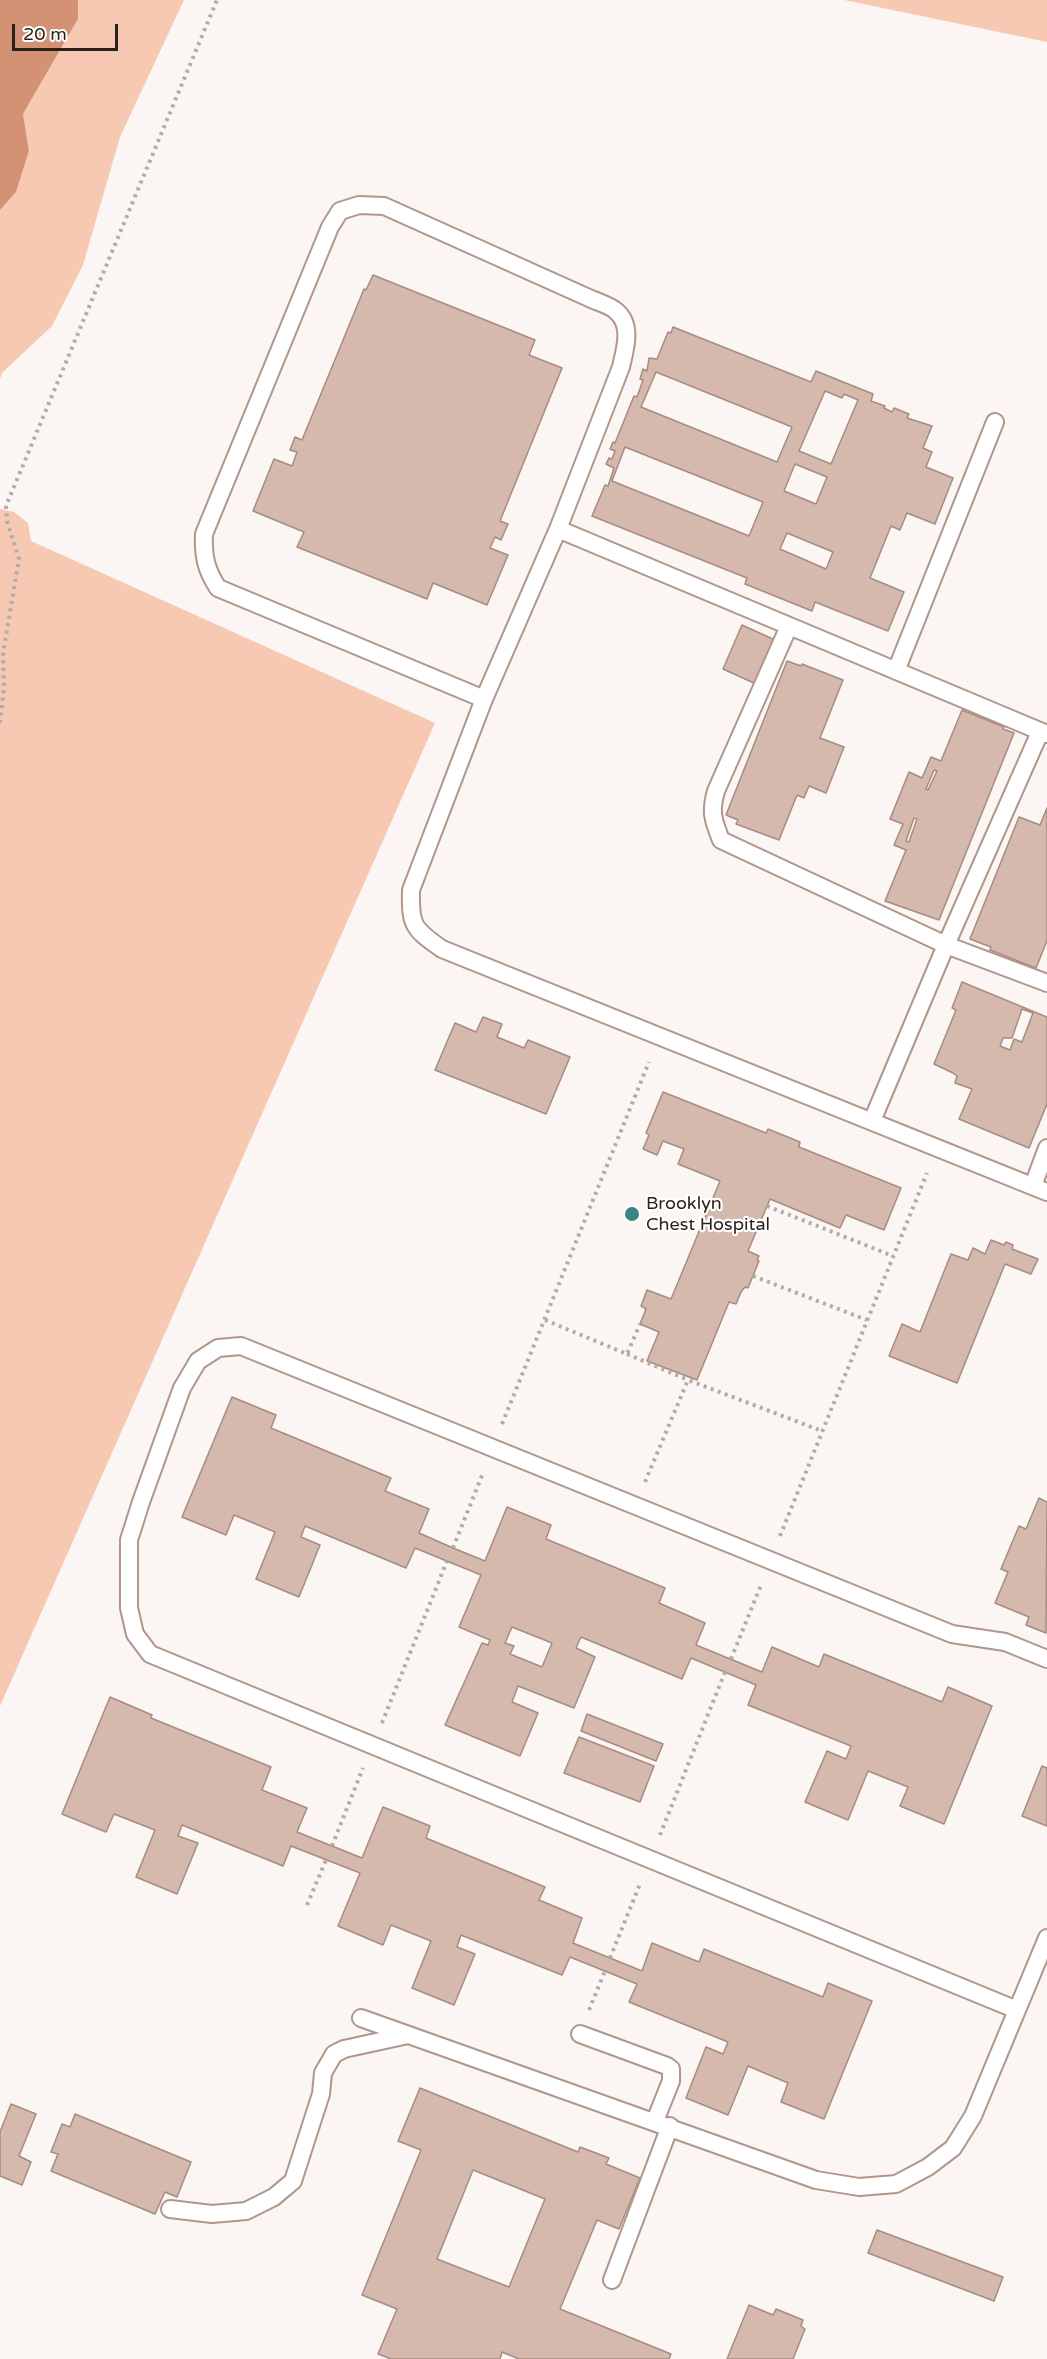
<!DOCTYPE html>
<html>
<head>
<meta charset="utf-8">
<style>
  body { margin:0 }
  #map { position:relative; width:1047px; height:2359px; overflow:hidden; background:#fbf5f3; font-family:"Varela Round",sans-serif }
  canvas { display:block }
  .scale { position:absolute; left:12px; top:24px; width:106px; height:27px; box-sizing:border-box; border:3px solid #2b211c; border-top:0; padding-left:8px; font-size:18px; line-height:21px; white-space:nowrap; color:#2b211c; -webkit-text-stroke:4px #fff; paint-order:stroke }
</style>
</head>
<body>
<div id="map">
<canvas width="1047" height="2359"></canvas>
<div class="scale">20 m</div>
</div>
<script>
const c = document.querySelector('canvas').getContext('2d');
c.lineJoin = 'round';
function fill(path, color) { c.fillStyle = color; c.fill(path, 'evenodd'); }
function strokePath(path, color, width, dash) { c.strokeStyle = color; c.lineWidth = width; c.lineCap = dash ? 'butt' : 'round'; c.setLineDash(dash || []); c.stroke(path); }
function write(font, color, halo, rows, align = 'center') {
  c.font = font + ' "Varela Round",sans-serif'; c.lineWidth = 4.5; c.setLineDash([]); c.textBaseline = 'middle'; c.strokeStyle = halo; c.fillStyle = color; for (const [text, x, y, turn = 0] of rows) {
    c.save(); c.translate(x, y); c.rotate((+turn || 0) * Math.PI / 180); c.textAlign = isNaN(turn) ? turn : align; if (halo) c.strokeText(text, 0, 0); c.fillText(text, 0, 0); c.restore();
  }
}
const green = new Path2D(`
  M78,0H184L120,137L83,265L52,326L2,373L0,379V210L16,192L29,151L23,114L78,19Z
  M844,0H1047V42Z
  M0,509L14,512L28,523L31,541L435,723L0,1706Z`);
const water = new Path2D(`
  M0,0H78V19L23,114L29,151L16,192L0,210Z`);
const building = new Path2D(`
  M373,275L535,340L529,355L562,368L500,521L508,524L501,540L495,537L490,548L508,555L487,605L433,583L427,599L297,547L304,532L253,511L274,459L292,466L297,452L290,450L295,437L302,440L364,289L366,290Z
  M673,327L811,382L816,371L873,394L871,401L885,406L884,408L892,412L894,408L909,414L907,418L932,426L923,448L932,452L926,467L953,478L935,524L907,513L900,530L891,526L870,578L904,592L888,631L815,602L812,611L745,584L747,578L592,516L605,485L608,486L614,468L606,464L609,458L612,459L615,451L610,449L613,442L615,443L634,396L637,397L643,380L640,379L643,369L647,371L649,358L657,359L668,332L671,333ZM656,372L792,427L777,462L641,407ZM825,391L842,398L844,394L858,400L831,464L799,451ZM625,447L763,502L749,536L612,481ZM795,464L827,477L816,504L784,491ZM787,533L833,552L826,569L780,549Z
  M742,625L775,640L756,684L723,669Z
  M787,661L801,666L802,664L843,680L820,738L844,747L826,793L809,786L804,798L797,795L779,840L736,824L738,820L726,815Z
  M962,710L1004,727L1003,729L1014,733L939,920L885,901L906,850L894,845L903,824L890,819L909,772L922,778L931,757L941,761ZM934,770L937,771L928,790L926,789ZM914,818L917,819L909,842L906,841Z
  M1047,808V941L1036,968L990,950L991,947L970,939L1019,817L1040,825Z
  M962,982L1047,1017V1104L1029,1148L959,1119L972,1089L955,1083L957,1076L953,1073L934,1064L956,1010L952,1008ZM1022,1009L1033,1013L1022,1042L1014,1039L1010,1050L1000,1046L1003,1038H1012Z
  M483,1017L502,1024L497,1037L524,1048L528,1040L570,1057L546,1114L435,1070L455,1023L476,1032Z
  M663,1092L766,1133L768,1129L800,1142L799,1147L901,1188L884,1230L846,1215L840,1228L770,1199L748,1251L759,1256L757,1260L759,1261L748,1288L745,1287L741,1292L736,1304L729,1302L697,1380L647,1361L659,1332L640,1324L646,1309L641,1306L647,1290L671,1299L720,1181L678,1164L684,1149L663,1141L657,1155L643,1149L649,1135L646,1133Z
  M991,1240L1004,1245L1006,1242L1013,1245L1012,1249L1038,1259L1031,1274L1005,1264L957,1383L889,1356L902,1324L920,1332L951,1254L968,1260L973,1248L985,1254Z
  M232,1397L276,1415L271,1428L391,1478L385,1491L429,1509L419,1533L453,1548L485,1561L507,1507L551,1525L546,1539L665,1588L659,1603L705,1623L696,1645L762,1672L772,1647L819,1667L824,1654L942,1702L948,1687L992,1706L944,1824L900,1806L908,1787L868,1771L848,1820L805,1802L827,1751L846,1759L851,1746L748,1705L756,1685L691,1658L682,1679L581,1637L576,1648L595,1657L574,1708L518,1686L512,1702L538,1713L520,1756L445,1725L482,1643L488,1645L490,1640L459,1627L481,1575L415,1548L406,1568L305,1526L301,1537L320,1545L299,1597L256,1579L275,1532L234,1515L226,1535L182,1517ZM512,1627L552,1643L542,1667L510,1654L514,1646L505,1643Z
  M1039,1498L1047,1502L1046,1633L1026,1625L1029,1617L995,1603L1008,1572L1001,1569L1019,1526L1026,1529Z
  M110,1697L152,1715L151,1718L271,1767L262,1790L307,1808L297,1832L362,1858L383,1807L430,1826L426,1838L545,1887L539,1900L582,1918L573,1943L610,1958L642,1971L652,1943L699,1962L704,1949L823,1997L828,1983L872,2001L824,2119L781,2102L788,2083L748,2066L728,2115L686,2098L706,2047L723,2054L728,2042L629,2002L637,1984L570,1957L562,1975L461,1935L457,1947L475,1954L454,2005L412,1988L431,1941L391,1925L383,1945L338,1926L360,1873L291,1846L283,1866L182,1825L178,1836L198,1843L177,1894L136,1877L155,1830L114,1814L106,1832L62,1814Z
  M587,1714L663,1744L656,1761L581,1731Z
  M579,1737L654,1766L640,1802L564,1773Z
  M1042,1766L1047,1768V1826L1022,1816Z
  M420,2088L578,2152L580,2147L609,2158L606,2164L640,2178L619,2229L597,2220L560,2309L671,2354L669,2359H519L502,2352L500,2359H391L378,2354L397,2309L362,2295L421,2150L398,2141ZM473,2170L545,2199L509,2287L437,2259Z
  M11,2104L36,2114L19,2156L31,2162L22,2185L0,2176V2132Z
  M75,2114L191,2162L177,2197L165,2192L155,2214L51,2171L58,2154L51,2152L62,2124L70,2127Z
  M877,2230L1003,2277L994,2301L868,2253Z
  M749,2305L773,2315L776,2309L803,2320L801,2326L805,2329L793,2359H727Z`);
const path = new Path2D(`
  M0,723L4,688L3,654L19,559L7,521L6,506L217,0
  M767,1206L893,1256
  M753,1276L867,1320
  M545,1320L627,1354L640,1324
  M627,1354L688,1380
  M502,1424L649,1062
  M645,1482L688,1380L822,1431
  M780,1536L927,1173
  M453,1548L483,1473
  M731,1659L761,1585
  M382,1723L447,1561
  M660,1835L725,1672
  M332,1846L363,1768
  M307,1905L326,1860
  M610,1958L640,1884
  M589,2010L605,1971`);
const lane = new Path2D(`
  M558,529L1047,734
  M789,626L716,791C710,812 713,820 721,840L946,945L1047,983
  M896,671L995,422
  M484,699L218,588C206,570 203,556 204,534L330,227L340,211L359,205L384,206L589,298C597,302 610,305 616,311C633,325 625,349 621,367L558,529L484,699L411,890C410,925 413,929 442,949L1047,1192
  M872,1121L946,945L1040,732
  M1033,1186L1047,1148
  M1017,2010L150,1654L135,1634L129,1608V1540L141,1502L182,1388L198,1361L218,1348L241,1346L952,1634L1005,1642L1047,1659
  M361,2018L816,2180L859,2187L896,2184L928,2167L953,2148L973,2116L1047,1938
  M580,2034L667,2066L671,2069V2081L655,2121
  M170,2209L212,2214L246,2211L274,2197L293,2181L321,2094L323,2073L334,2054L344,2049L408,2035
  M612,2280L670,2126`);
const markers = [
  [632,1214,8,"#3b8484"]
];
const poiNames = [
  ["Brooklyn",646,1204],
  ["Chest Hospital",646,1225]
];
fill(green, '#f7c9b3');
fill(water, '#d39273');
fill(building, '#d4b9ac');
strokePath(building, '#a68c80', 1.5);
strokePath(lane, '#b1968a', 20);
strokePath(path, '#b3aba8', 4, [3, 4.5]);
strokePath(lane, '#fff', 16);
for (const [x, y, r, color] of markers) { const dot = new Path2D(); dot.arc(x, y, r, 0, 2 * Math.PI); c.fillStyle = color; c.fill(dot); strokePath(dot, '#fff', 2); }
write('18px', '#2b211c', '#fff', poiNames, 'left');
</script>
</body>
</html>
